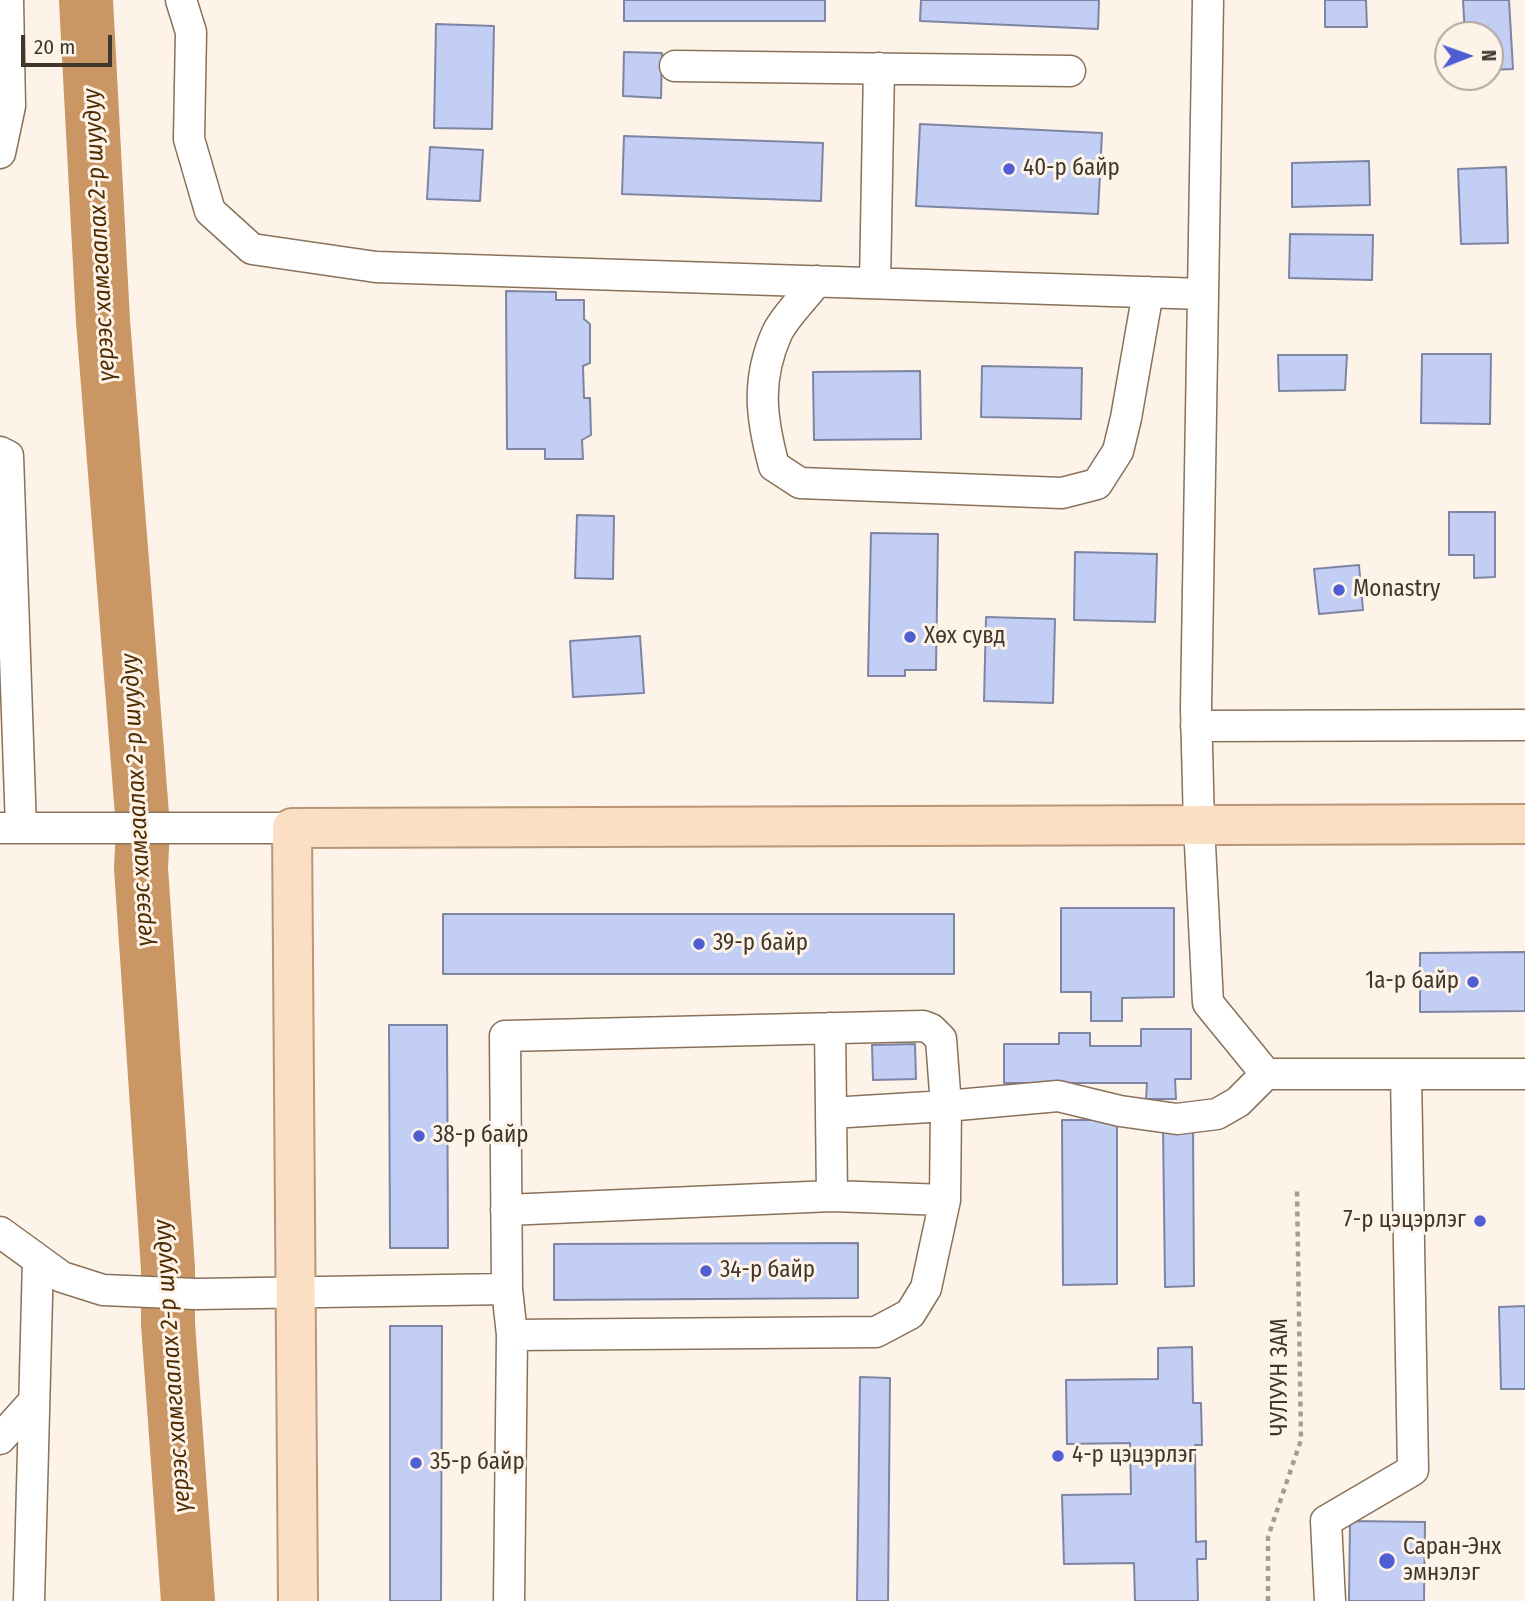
<!DOCTYPE html>
<html>
<head>
<meta charset="utf-8">
<style>
  body { margin:0 }
  #map { position:relative; width:1525px; height:1601px; overflow:hidden; background:#fef3e9; font-family:"Fira Sans Condensed",sans-serif }
  canvas { display:block }
  .north { position:absolute; left:1434px; top:21px; width:70px; height:70px; box-sizing:border-box; background:#fef3e9; border:2px solid #b2a79d; border-radius:50%; rotate:89deg; font-size:19px; font-weight:700; line-height:28px; text-align:center; color:#41362c }
  .north::after { content:''; display:block; margin:auto; width:24px; height:32px; background:#505ed4; clip-path:polygon(50% 0,100% 100%,50% 72%,0 100%) }
  .scale { position:absolute; left:21px; top:35px; width:91px; height:32px; box-sizing:border-box; border:4px solid #41362c; border-top:0; padding-left:9px; font-size:21px; line-height:24px; white-space:nowrap; color:#41362c; -webkit-text-stroke:5px #fef3e9; paint-order:stroke }
</style>
</head>
<body>
<div id="map">
<canvas width="1525" height="1601"></canvas>
<div class="north">N</div>
<div class="scale">20 m</div>
</div>
<script>
const c = document.querySelector('canvas').getContext('2d');
c.lineJoin = 'round';
function strokePath(path, color, width, dash) { c.strokeStyle = color; c.lineWidth = width; c.lineCap = dash ? 'butt' : 'round'; c.setLineDash(dash || []); c.stroke(path); }
function fill(path, color) { c.fillStyle = color; c.fill(path, 'evenodd'); }
function write(font, color, halo, rows, align = 'center') {
  c.font = font + ' "Fira Sans Condensed",sans-serif'; c.lineWidth = 6; c.setLineDash([]); c.textBaseline = 'middle'; c.strokeStyle = halo; c.fillStyle = color; for (const [text, x, y, turn = 0] of rows) {
    c.save(); c.translate(x, y); c.rotate((+turn || 0) * Math.PI / 180); c.textAlign = isNaN(turn) ? turn : align; if (halo) c.strokeText(text, 0, 0); c.fillText(text, 0, 0); c.restore();
  }
}
const river = new Path2D(`
  M86,0L103,321L143,827L141,868L168,1269V1324L188,1601`);
const building = new Path2D(`
  M624,0H825V21H624Z
  M921,0H1099L1098,29L920,21Z
  M1325,0H1366L1367,27H1325Z
  M1463,0H1509L1513,69L1490,70V35H1465Z
  M436,24L494,26L492,129L434,128Z
  M624,52L662,53L661,98L623,96Z
  M920,124L1102,133L1098,214L916,206Z
  M624,136L823,143L821,201L622,194Z
  M430,147L483,150L480,201L427,199Z
  M1369,161L1370,205L1292,207V163Z
  M1506,167L1508,243L1461,244L1458,169Z
  M1290,234L1373,235L1372,280L1289,278Z
  M506,291L556,292V300H584V319L590,324V363L583,366L584,398H590L591,435L582,440L583,459H545V449H507Z
  M1422,354H1491L1490,424L1421,423Z
  M1278,355H1347L1345,390L1279,391Z
  M982,366L1082,368L1081,419L981,417Z
  M920,371L921,439L814,440L813,372Z
  M1449,512H1495V577L1474,578V555H1449Z
  M577,515L614,516L613,579L575,578Z
  M871,533L938,534L936,670H905V676H868Z
  M1075,552L1157,554L1155,622L1074,620Z
  M1359,565L1363,610L1319,614L1314,569Z
  M986,617L1055,619L1053,703L984,701Z
  M640,636L644,693L573,697L570,641Z
  M1061,908H1174V997L1122,998V1021H1091V992H1061Z
  M443,914H954V974H443Z
  M1525,952V1011L1420,1012V953Z
  M389,1025H447L448,1248H390Z
  M1141,1029H1191V1079H1175L1176,1099H1146L1147,1083H1004V1044H1059V1033H1090V1046H1141Z
  M915,1044L916,1079L873,1080L872,1045Z
  M1062,1120H1117V1284L1063,1285Z
  M1163,1127H1193L1194,1286L1165,1287Z
  M858,1243V1298L554,1300V1244Z
  M1525,1306V1389H1501L1499,1307Z
  M390,1326H442L441,1601H390Z
  M1192,1347L1193,1403H1201L1202,1445H1195L1196,1542L1206,1541V1559H1197L1198,1601H1135L1134,1563L1064,1564L1062,1495L1131,1494L1130,1443L1067,1444L1066,1380L1158,1379V1348Z
  M860,1377L890,1378L888,1601H857Z
  M1350,1521L1425,1522L1424,1601H1349Z`);
const path = new Path2D(`
  M1268,1601V1537L1301,1440L1297,1190`);
const minor = new Path2D(`
  M181,0L191,32L189,139L210,211L252,249L376,267L1203,294
  M1208,0L1196,708L1199,825L1208,1003L1266,1074H1525
  M675,66L1070,71
  M0,153L10,106L8,0
  M817,281C806,296 785,316 777,333C756,380 761,418 774,466L800,483L1062,493L1097,484L1118,451L1126,418L1148,292
  M875,283L879,68
  M0,452L8,456L21,828
  M1196,726L1525,725
  M0,828H292
  M830,1028L832,1196
  M506,1210L832,1196L945,1200L946,1106L1058,1096L1120,1111L1177,1119L1217,1114L1238,1102L1266,1074
  M0,1232L62,1277L103,1290L196,1294L507,1289
  M512,1335L876,1332L910,1314L926,1288L945,1200
  M0,1439L34,1401
  M29,1601L38,1260
  M509,1601L512,1335L507,1289L505,1036L923,1026L931,1029L941,1039L946,1106L831,1113
  M1330,1601L1326,1521L1413,1470L1406,1075`);
const major = new Path2D(`
  M298,1601L292,828L1525,824`);
const markers = [
  [1009,169,7,"#505ed4"],
  [1339,590,7,"#505ed4"],
  [910,637,7,"#505ed4"],
  [699,944,7,"#505ed4"],
  [1473,982,7,"#505ed4"],
  [419,1136,7,"#505ed4"],
  [1480,1221,7,"#505ed4"],
  [706,1271,7,"#505ed4"],
  [1058,1456,7,"#505ed4"],
  [416,1463,7,"#505ed4"],
  [1387,1561,9,"#505ed4"]
];
const poiNames = [
  ["40-р байр",1023,169],
  ["Monastry",1353,590],
  ["Хөх сувд",924,637],
  ["39-р байр",713,944],
  ["1а-р байр",1459,982,"right"],
  ["38-р байр",433,1136],
  ["7-р цэцэрлэг",1466,1221,"right"],
  ["34-р байр",720,1271],
  ["4-р цэцэрлэг",1072,1456],
  ["35-р байр",430,1463],
  ["Саран-Энх",1403,1548],
  ["эмнэлэг",1403,1574]
];
const streetNames = [
  ["ЧУЛУУН ЗАМ",1281,1377,-90]
];
const waterNames = [
  ["үерээс хамгаалах 2-р шуудуу",100,235,-93],
  ["үерээс хамгаалах 2-р шуудуу",138,800,-93],
  ["үерээс хамгаалах 2-р шуудуу",173,1366,-94]
];
strokePath(river, '#ca9663', 54);
fill(building, '#c3cef4');
strokePath(building, '#7e85a3', 2);
strokePath(minor, '#89715a', 33);
strokePath(major, '#b89676', 42);
strokePath(path, '#a79c92', 4.5, [5, 5]);
strokePath(minor, '#fff', 30);
strokePath(major, '#fbdfc5', 38);
for (const [x, y, r, color] of markers) { const dot = new Path2D(); dot.arc(x, y, r, 0, 2 * Math.PI); c.fillStyle = color; c.fill(dot); strokePath(dot, '#fef3e9', 2.5); }
write('23px', '#41362c', '#fef3e9', poiNames, 'left');
write('23px', '#41362c', '#fef3e9', streetNames);
write('italic 24px', '#4f2c01', '#fef3e9', waterNames);
</script>
</body>
</html>
